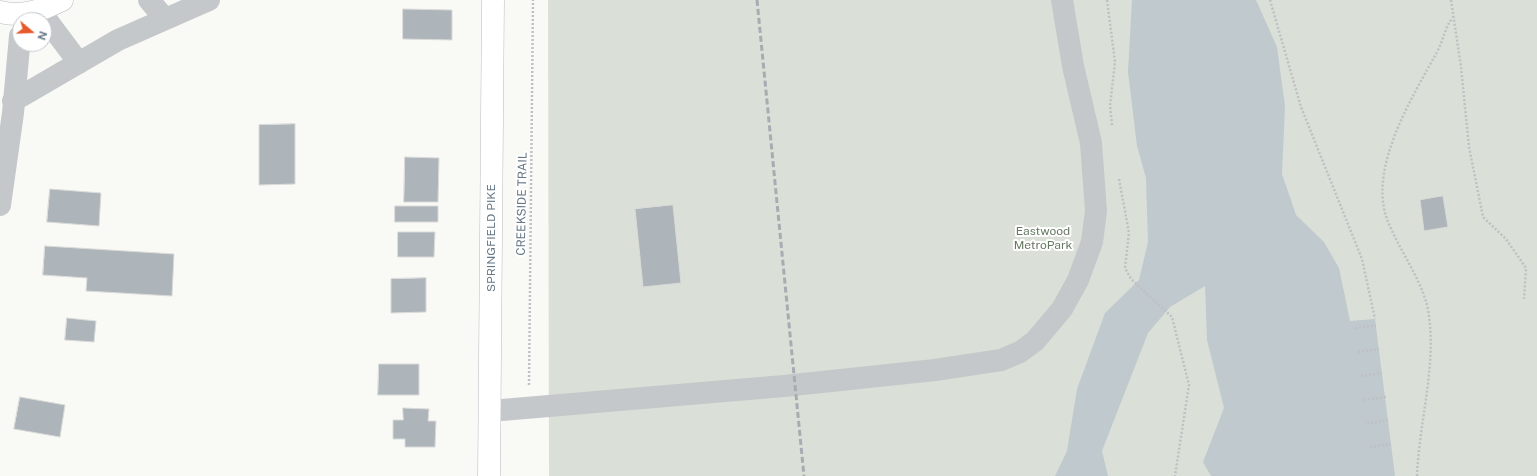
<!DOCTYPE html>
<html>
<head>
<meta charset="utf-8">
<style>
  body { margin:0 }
  #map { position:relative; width:1537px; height:476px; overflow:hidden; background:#f9f9f6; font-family:"Public Sans",sans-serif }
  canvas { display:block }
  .north { position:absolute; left:12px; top:12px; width:40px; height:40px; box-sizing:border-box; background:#fff; border:1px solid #c2c9cf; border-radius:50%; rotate:109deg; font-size:11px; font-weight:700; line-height:16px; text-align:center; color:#677887 }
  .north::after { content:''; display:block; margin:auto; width:14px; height:18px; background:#e5592a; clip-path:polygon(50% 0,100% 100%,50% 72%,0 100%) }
</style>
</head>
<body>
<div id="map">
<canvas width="1537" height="476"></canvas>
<div class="north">N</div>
</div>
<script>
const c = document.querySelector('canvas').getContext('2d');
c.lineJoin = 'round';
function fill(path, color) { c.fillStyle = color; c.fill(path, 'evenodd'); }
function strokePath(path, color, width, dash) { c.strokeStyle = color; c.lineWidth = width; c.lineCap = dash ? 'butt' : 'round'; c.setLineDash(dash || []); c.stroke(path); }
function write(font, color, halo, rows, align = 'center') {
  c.font = font + ' "Public Sans",sans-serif'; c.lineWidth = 4; c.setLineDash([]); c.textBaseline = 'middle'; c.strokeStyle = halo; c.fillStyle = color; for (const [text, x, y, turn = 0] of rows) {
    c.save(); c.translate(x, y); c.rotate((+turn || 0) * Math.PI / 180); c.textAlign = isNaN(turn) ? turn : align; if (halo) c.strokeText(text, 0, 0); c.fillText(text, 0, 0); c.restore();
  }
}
const green = new Path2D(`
  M548,0H1537V476H549Z`);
const water = new Path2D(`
  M1132,0H1256L1277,47L1285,106L1282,174L1296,215L1324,242L1339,268L1350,321L1375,319L1395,476H1211L1203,462L1224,408L1207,340L1205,286L1170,307L1148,333L1102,451L1108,476H1055L1067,451L1077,389L1105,313L1139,280L1148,242L1146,178L1137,146L1128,72Z`);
const building = new Path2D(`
  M403,9L452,10V40L403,39Z
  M295,124V184L259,185V125Z
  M405,157L439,158L438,202H404Z
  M50,189L101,193L99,226L47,222Z
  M1443,196L1448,227L1424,231L1420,200Z
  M673,205L681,283L643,287L635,209Z
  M395,206H438V222H395Z
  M398,232H435L434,257H398Z
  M45,246L174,254L172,296L86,291L87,278L43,275Z
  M426,278V312L391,313V279Z
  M67,318L96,321L94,342L65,340Z
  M379,364H419V395H378Z
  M20,397L65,405L60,437L14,429Z
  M403,408L429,409L428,421H436L435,447H405V439H393V420H403Z`);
const path = new Path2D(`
  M1107,0L1115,62L1110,106L1112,125
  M1270,0L1301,107L1362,259L1375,319
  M1451,0L1461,67L1469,147L1483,217L1506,239L1526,268L1524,299
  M1119,179L1129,233L1125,268L1131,279L1172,317L1189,385L1175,476
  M1355,328L1376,326
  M1358,352L1379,349
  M1361,376L1382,373
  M529,385L533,0
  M1364,400L1386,397
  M1367,424L1388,420
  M1370,447L1391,444
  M1417,476C1419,423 1436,369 1429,316C1426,285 1398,249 1387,219C1368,167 1413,96 1437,52C1444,39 1444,29 1453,17`);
const minor = new Path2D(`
  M149,0L165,19
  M40,11L79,63
  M13,101L118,40L209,0
  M0,205L13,113L20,36
  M490,411L784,386L935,370L1001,360L1020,352L1035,341L1062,309L1078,280L1092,242L1096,211L1091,143L1073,66L1062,0`);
const major = new Path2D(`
  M0,12C23,18 42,10 62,0
  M489,476L493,0`);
const rail = new Path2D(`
  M757,0L804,476`);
const streetNames = [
  ["CREEKSIDE TRAIL",522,204,-89],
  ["SPRINGFIELD PIKE",491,238,-90]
];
const parkNames = [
  ["Eastwood",1043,231],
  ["MetroPark",1043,245]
];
fill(green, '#dae0d7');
fill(water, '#bfc9ce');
fill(building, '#adb5bb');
strokePath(building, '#dadad8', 1);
strokePath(major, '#b7bbbf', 23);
strokePath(path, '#bec0c3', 2.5, [2, 2]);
strokePath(minor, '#c4c8cb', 22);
strokePath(major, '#fff', 22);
strokePath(rail, '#a6acb2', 3, [6, 3]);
write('12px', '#677887', '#fff', streetNames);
write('12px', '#667962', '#fff', parkNames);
</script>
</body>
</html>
